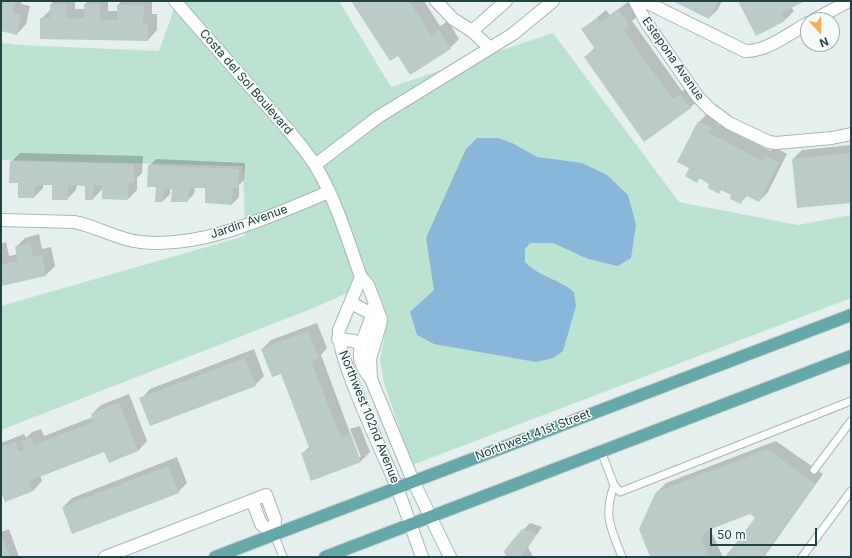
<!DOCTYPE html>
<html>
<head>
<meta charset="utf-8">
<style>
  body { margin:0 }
  #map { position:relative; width:852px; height:558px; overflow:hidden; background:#e5efee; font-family:Inter,sans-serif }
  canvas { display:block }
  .frame { position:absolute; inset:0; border:2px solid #244; pointer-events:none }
  .north { position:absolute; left:800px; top:12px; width:40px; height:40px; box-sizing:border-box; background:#f6fbfa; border:1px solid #a1b2b1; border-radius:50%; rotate:159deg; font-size:11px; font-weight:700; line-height:16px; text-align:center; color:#244 }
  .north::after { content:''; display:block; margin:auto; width:14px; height:18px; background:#ffab54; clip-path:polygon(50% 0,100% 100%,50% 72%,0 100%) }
  .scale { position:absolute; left:710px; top:528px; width:107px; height:18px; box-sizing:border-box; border:2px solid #244; border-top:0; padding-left:5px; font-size:12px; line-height:14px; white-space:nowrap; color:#244; -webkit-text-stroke:3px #f6fbfa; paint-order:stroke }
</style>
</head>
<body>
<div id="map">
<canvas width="852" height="558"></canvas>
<div class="frame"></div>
<div class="north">N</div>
<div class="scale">50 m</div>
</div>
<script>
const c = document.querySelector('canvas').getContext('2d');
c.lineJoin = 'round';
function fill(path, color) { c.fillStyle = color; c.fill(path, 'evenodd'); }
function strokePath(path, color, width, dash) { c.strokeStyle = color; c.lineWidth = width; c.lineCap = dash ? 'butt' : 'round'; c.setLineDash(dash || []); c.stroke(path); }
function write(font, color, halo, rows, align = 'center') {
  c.font = font + ' Inter,sans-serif'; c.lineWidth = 3; c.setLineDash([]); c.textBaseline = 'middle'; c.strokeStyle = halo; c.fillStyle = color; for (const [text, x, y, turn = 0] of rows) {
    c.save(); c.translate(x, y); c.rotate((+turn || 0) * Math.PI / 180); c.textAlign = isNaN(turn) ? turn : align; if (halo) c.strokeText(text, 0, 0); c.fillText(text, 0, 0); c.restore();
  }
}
const green = new Path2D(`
  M177,1H339L391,87L553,33L679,202L798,225L851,215V298L412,465L384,383L380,359L385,333V310L374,281L316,307L1,430V306L245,236L243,166L1,160V43L19,45L159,51Z`);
const water = new Path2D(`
  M477,138H498L512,143L537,157L582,163L607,175L628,195L636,225L631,258L618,266L588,259L553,243H530L525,249V262C539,277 559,279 574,292L576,306L563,351L553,358L536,362L434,344L417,335L410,312L434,290L426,238L466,149Z`);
const shadow = new Path2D(`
  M1,1H22L21,4L30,6L26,24L17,34L1,30Z
  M54,1H75V9H85V4L88,1H108V11H118V5L122,1H152V14H157V30L148,40L41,19L51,9V4Z
  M352,1H424L440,26L448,21L459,39L450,48L398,55Z
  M675,1H722L718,9L709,18Z
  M739,1H803L791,7L794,11L785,20Z
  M628,2L638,16L632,21L682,91L690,86L699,99L690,108L585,57L595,47L583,29L606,10L610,15Z
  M708,113L720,119L717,124L771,151L775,147L787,154L768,192L759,201L748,195L740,203L733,195L722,189L719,192L711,183L700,178L696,181L691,167L699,122Z
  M851,145V202L793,159L802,150Z
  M20,153L143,156L142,173L137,178V190L128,199L103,188L93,199L86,185H77L76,190L67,199L53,184H43V188L34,197L19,182L11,162Z
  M156,159L245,163L244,180L239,185V197L232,204L206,188L195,187L194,194L187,201L170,188V194L163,201L149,166Z
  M39,234L42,249L51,247L55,266L46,275L1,285V244L6,242L9,256L18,254L16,247L25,238Z
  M317,323L327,348L321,355L359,457H361L350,429L360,426L370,452L361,461L312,480L302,454L310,446L281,373L262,349L271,340Z
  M254,349L264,376L255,385L141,399L150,389Z
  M129,394L147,441L138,451L105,450L40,475L42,481L33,491L6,501L1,489V443L24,434L26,438L32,432L41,429L44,436L93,417L92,414L101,405Z
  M776,441L823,474L764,557H726L756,518L750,513L710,529L723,557H651L656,493L666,483Z
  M177,457L187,483L178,492L63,507L72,498Z
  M530,523L542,527L528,547L533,557H507L523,530Z
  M9,529L19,557H1V532Z`);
const building = new Path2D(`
  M1,1H15L13,13L21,15L17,35L1,31Z
  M351,1H409L431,35L439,30L451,49L410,75L398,56L390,61Z
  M673,1H718L709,19Z
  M738,1H805L781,13L785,21L756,36Z
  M50,4H67L66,18H84V4H100V20H117V5H144L143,23H148V41L40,39V18H50Z
  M618,10L629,25L623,30L673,99L680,94L691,108L644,142L584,57L595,49L581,29L597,18L601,23Z
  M698,121L711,128L709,133L763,161L765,156L779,163L759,202L745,195L741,204L730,199L731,195L721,190L719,194L708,188L709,184L699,178L697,183L685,176L689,168L677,162Z
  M851,153V203L797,208L792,159Z
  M10,161L134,164V183H129L128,200L102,199V185H94L93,200H85V186L68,185V200H52V185H35L34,198H18V183H9Z
  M148,165L239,169L238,188H233L232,205L205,203V188H189L188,202H171L172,189H164L163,202H155L156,187H147Z
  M30,243L33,257L42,255L46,276L1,286V265L18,261L15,247Z
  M308,331L319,358L311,361L341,438L351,434L361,462L311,481L301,453L310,450L281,374L272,377L261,349Z
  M245,358L256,386L150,426L139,398Z
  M119,402L138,451L109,463L104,452L29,481L33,491L5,502L1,491V447L15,442L19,451L25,449L21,441L32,437L34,445L94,422L91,414Z
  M767,449L815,484L762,557H725L755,518L750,514L706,531L701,539L710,557H650L639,529L656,492Z
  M168,466L179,493L72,534L62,507Z
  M522,529L536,534L522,555L523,557H506L504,551Z
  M1,534L10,557H1Z`);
const lane = new Path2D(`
  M601,451L614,485L620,492L851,401
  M814,470L851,421
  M614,485C603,517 611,528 622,557
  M274,534L283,557
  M802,557L851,491`);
const street = new Path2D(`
  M175,1L289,131C299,143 310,156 318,170C337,203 348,241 361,277L368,285L381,319L380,325L370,359L371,379
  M436,1L453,19L472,31L490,48
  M635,1L646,22L698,97L710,109L729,123L769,142L776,143L832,138L851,134
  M644,1L745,51C766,52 790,33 808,23
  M814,20L849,1
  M472,31L506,1
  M315,165L378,117L513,34L553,1
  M1,220L74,222C97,226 117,240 141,242C204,249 272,215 329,192
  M361,277L339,330C334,351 386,460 397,487
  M375,302C373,309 372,317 369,324C360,348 353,357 371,379L413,481
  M351,303L372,314
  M338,339L354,341L360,345
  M252,500L261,524L274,534
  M105,557L266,495L275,519L274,534`);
const secondary = new Path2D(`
  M413,481L450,557
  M397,487L422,557`);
const primary = new Path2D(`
  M215,557L851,315
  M325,557L851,356`);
const streetNames = [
  ["Estepona Avenue",673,59,55],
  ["Costa del Sol Boulevard",246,82,49],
  ["Jardin Avenue",249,222,-19],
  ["Northwest 102nd Avenue",369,417,68],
  ["Northwest 41st Street",533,435,-21]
];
fill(green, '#bce2d1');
fill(water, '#89b7d9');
fill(shadow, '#0003');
fill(building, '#bacbc8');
strokePath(lane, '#a7b8b8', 9);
strokePath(street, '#a7b8b8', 14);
strokePath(secondary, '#a2bcbb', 14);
strokePath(primary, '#c1cbcb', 14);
strokePath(lane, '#fff', 7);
strokePath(street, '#fff', 12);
strokePath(secondary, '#fff', 12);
strokePath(primary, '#65a8a9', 12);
write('12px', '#244', '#f6fbfa', streetNames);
</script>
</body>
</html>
